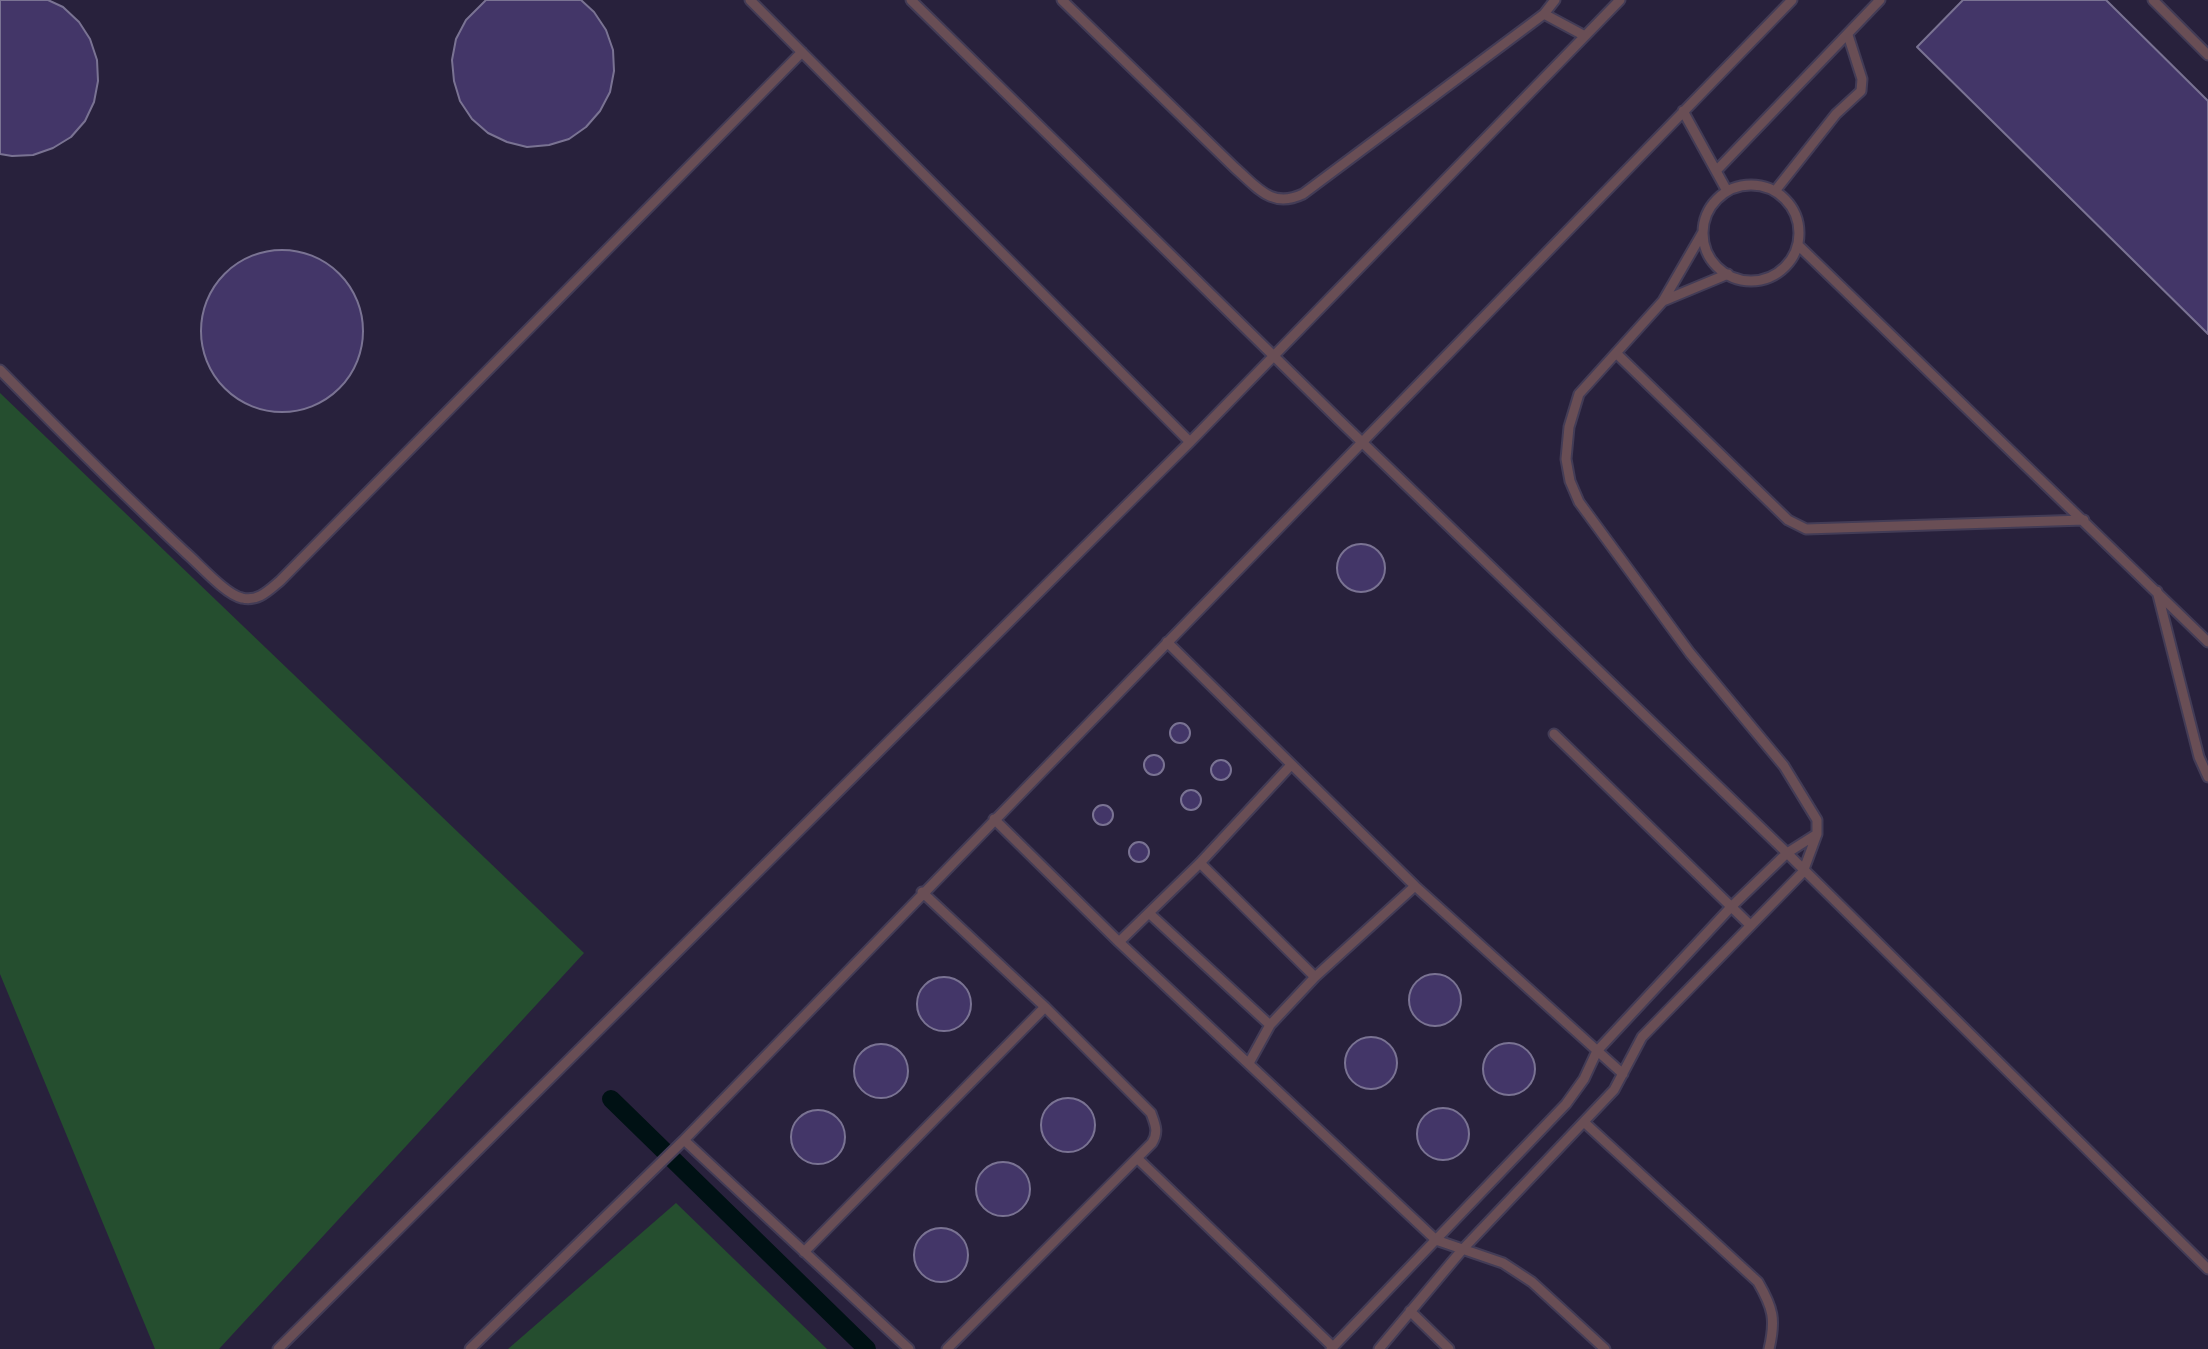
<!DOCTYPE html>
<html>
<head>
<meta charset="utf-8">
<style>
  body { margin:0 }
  canvas { display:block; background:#28213c }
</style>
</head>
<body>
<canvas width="2208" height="1349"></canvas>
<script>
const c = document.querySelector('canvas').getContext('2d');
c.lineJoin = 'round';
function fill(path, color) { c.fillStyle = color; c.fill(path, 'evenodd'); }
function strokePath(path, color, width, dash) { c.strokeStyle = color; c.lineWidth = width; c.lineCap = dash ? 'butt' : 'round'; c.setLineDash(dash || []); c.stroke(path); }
const green = new Path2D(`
  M0,393L584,953L219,1349H155L0,974Z
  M676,1203L827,1349H507H508Z`);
const canal = new Path2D(`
  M611,1099L867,1349`);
const building = new Path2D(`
  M0,0H48L63,7L79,22L90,39L97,60L98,81L94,102L85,121L71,137L53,148L33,155L12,156L0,154Z
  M486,0H581L594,12L606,30L613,50L614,71L610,92L600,111L586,127L569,139L549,145L527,147L507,142L488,133L472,119L460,101L454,81L452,60L456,39L466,20Z
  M1963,0H2106L2208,101V334L1917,47Z
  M201 331a81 81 0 1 1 162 0a81 81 0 1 1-162 0Z
  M1337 568a24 24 0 1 1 48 0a24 24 0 1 1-48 0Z
  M1170 733a10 10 0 1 1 20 0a10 10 0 1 1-20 0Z
  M1144 765a10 10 0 1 1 20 0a10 10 0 1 1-20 0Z
  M1211 770a10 10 0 1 1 20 0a10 10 0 1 1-20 0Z
  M1181 800a10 10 0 1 1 20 0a10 10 0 1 1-20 0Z
  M1093 815a10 10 0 1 1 20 0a10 10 0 1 1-20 0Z
  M1129 852a10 10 0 1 1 20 0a10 10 0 1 1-20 0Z
  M1409 1000a26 26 0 1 1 52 0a26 26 0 1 1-52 0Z
  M917 1004a27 27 0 1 1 54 0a27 27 0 1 1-54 0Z
  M1345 1063a26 26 0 1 1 52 0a26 26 0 1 1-52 0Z
  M1483 1069a26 26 0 1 1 52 0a26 26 0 1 1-52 0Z
  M854 1071a27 27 0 1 1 54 0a27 27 0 1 1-54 0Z
  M1041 1125a27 27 0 1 1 54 0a27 27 0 1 1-54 0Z
  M1417 1134a26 26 0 1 1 52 0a26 26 0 1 1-52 0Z
  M791 1137a27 27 0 1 1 54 0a27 27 0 1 1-54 0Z
  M976 1189a27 27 0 1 1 54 0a27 27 0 1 1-54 0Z
  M914 1255a27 27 0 1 1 54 0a27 27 0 1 1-54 0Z`);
const lane = new Path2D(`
  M750,0L1190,442
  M911,0L1338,419L1787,853L2208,1269
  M1062,0L1235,168C1257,187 1271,209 1303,194L1544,14L1555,0
  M2153,0L2208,55
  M1544,14L1585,36
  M1683,111L1727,191
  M1716,171L1880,0
  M1703 233a48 48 0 1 1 96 0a48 48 0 1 1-96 0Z
  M1775,191L1836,114L1861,91L1862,79L1848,35
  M1798,245L2208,642
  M1663,301L1728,274
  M1616,353L1788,520L1806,529L2084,520
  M0,370C61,432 122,493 185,552C199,564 226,595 242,598C258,602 269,590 280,581L802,52
  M2157,591L2199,757L2208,777
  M1167,642L1415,886L1623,1074
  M1554,734L1749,924
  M994,819L1119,942L1436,1240L1503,1263L1532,1282L1605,1349
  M1200,863L1315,977
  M922,892L1045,1007L1151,1113C1155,1124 1159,1132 1152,1143L947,1349
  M1150,914L1270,1025
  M1119,942L1200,863L1291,765
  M1249,1063L1270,1025L1315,977L1415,886
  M1585,1123L1758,1282C1773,1308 1776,1319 1769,1349
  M1137,1158L1333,1347
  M804,1252L1045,1007
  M1410,1311L1449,1349
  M278,1349L1190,442L1620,0
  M470,1349L684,1140
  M909,1349L684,1140L1792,0
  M1331,1349L1566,1104L1584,1079L1597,1051L1731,907L1787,853L1817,834
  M1379,1349L1462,1250L1614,1090L1642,1037L1803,872L1817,834V820L1784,766L1690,653L1579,502L1570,481L1566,459L1569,427L1579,394L1663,301L1703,232`);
fill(green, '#254e2f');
strokePath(canal, '#001114', 18);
fill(building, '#433668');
strokePath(building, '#7a7393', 2);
strokePath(lane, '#433c56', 13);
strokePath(lane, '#694e55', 9);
</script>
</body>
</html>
